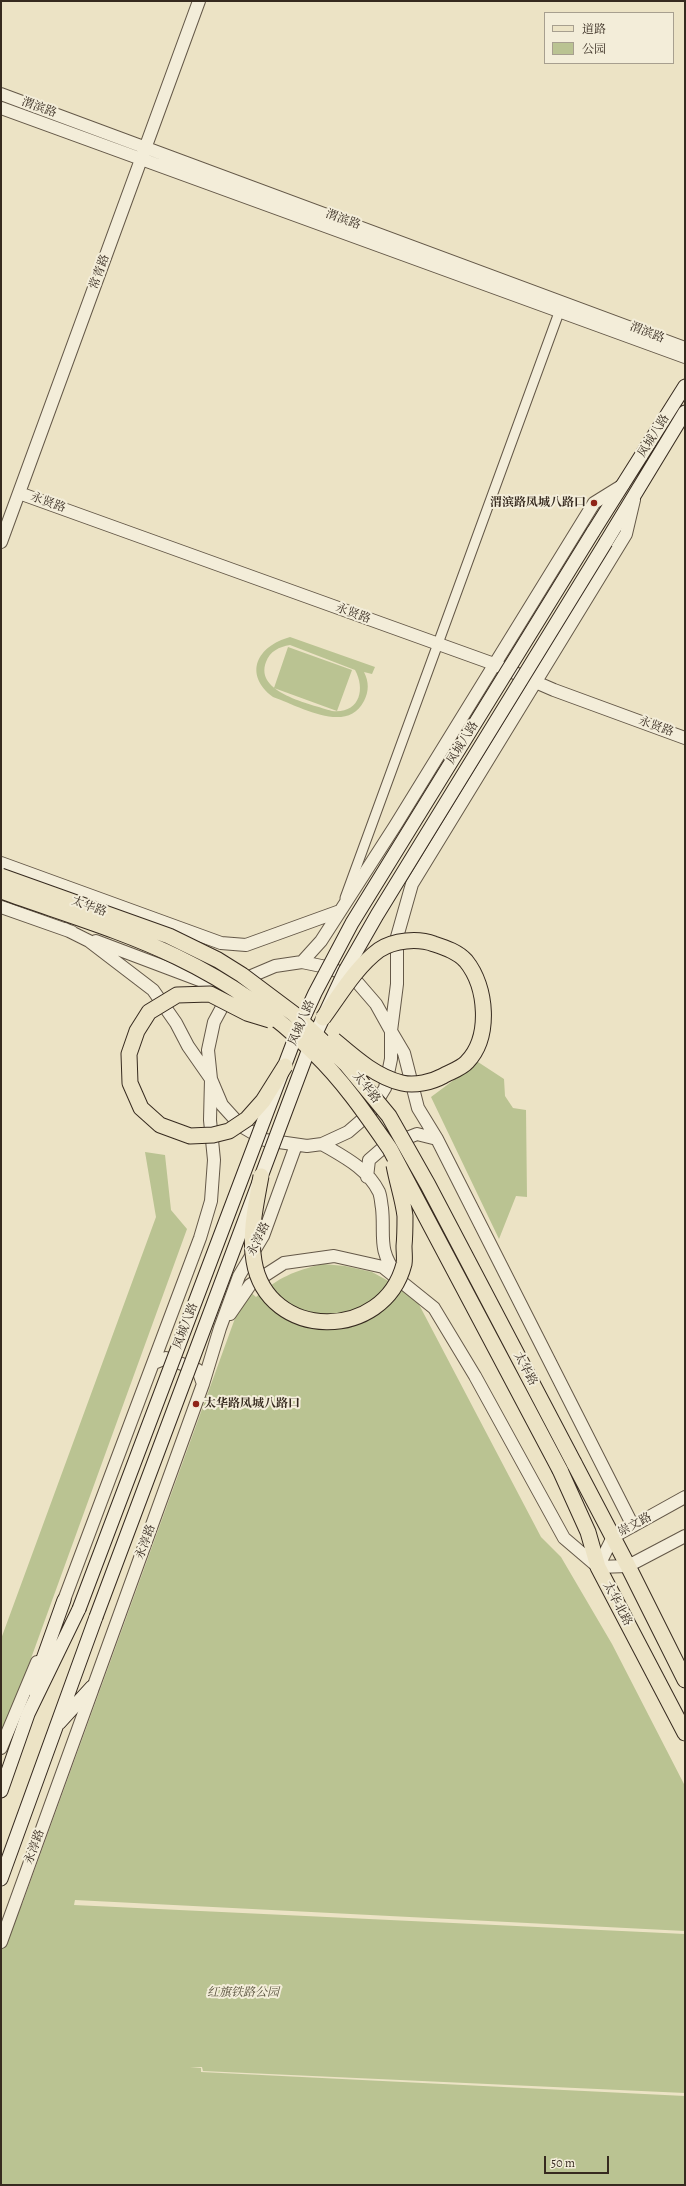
<!DOCTYPE html>
<html>
<head>
<meta charset="utf-8">
<style>
  body { margin:0 }
  #map { position:relative; width:686px; height:2186px; overflow:hidden; background:#ece3c5; font-family:Alegreya,"Noto Serif SC",serif }
  canvas { display:block }
  .frame { position:absolute; inset:0; border:2px solid #362a1f; pointer-events:none }
  .legend { position:absolute; left:544px; top:12px; width:130px; height:52px; box-sizing:border-box; background:#f3edd9; border:1px solid #a79f8f; margin:0; padding:5px 7px; list-style:none; font-size:12px; color:#362a1f }
  .legend li { display:flex; align-items:center; gap:8px; height:20px }
  .legend b { width:20px; border:1px solid #a79f8f }
  .scale { position:absolute; left:544px; top:2156px; width:65px; height:18px; box-sizing:border-box; border:2px solid #362a1f; border-top:0; padding-left:5px; font-size:12px; line-height:14px; white-space:nowrap; color:#362a1f; -webkit-text-stroke:3px #f3edd9; paint-order:stroke }
</style>
</head>
<body>
<div id="map">
<canvas width="686" height="2186"></canvas>
<div class="frame"></div>
<ul class="legend">
<li><b style="height:5px;background:#ece3c5"></b>道路</li>
<li><b style="height:11px;background:#bac392"></b>公园</li>
</ul>
<div class="scale">50 m</div>
</div>
<script>
const c = document.querySelector('canvas').getContext('2d');
c.lineJoin = 'round';
function fill(path, color) { c.fillStyle = color; c.fill(path, 'evenodd'); }
function strokePath(path, color, width, dash) { c.strokeStyle = color; c.lineWidth = width; c.lineCap = dash ? 'butt' : 'round'; c.setLineDash(dash || []); c.stroke(path); }
function write(font, color, halo, rows, align = 'center') {
  c.font = font + ' Alegreya,"Noto Serif SC",serif'; c.lineWidth = 4; c.setLineDash([]); c.textBaseline = 'middle'; c.strokeStyle = halo; c.fillStyle = color; for (const [text, x, y, turn = 0] of rows) {
    c.save(); c.translate(x, y); c.rotate((+turn || 0) * Math.PI / 180); c.textAlign = isNaN(turn) ? turn : align; if (halo) c.strokeText(text, 0, 0); c.fillText(text, 0, 0); c.restore();
  }
}
const green = new Path2D(`
  M290,637L375,667L372,674L364,672C369,682 369,691 364,701C347,735 299,706 273,697C243,674 257,646 290,637ZM290,645L355,670C366,690 359,714 332,711C311,704 254,693 266,662C270,651 279,647 290,645Z
  M288,647L352,670L337,711L274,688Z
  M478,1062L504,1079L505,1096L513,1108L526,1110L527,1197L516,1196L499,1239L431,1097Z
  M145,1152L165,1155L171,1210L187,1229L1,1741V1639L156,1217Z
  M323,1264L345,1266L372,1272L414,1295L541,1537L561,1557L612,1644L685,1786V1931L75,1900L74,1905L685,1934V2093L203,2071L202,2067H190L201,2068V2072L685,2096V2185H1V1933H9L23,1902L246,1288L256,1297C279,1277 294,1271 323,1264Z`);
const minor = new Path2D(`
  M345,898L561,307`);
const tertiary = new Path2D(`
  M1,94L685,348
  M1,108L685,357
  M19,493L494,664L554,690L685,738
  M1,542L199,1
  M1,863L221,943L246,945L340,911
  M1,907L72,932
  M96,941L202,981L227,995
  M302,962L321,941L395,826L594,503L623,485
  M322,1144C344,1157 367,1168 379,1192C381,1197 381,1203 382,1208C385,1234 377,1251 397,1274
  M367,1177L369,1160L384,1147L417,1134L437,1139
  M230,1314L250,1285L284,1263L334,1256L383,1267L434,1308L475,1376L564,1538L598,1567
  M154,1363L166,1358L198,1370L203,1384
  M633,1526L437,1139L418,1108L404,1053L391,1031L376,1004L357,982L331,968L302,962L275,966L249,977L228,996L214,1022L208,1050L211,1079L222,1105L241,1126L265,1140L307,1146L322,1144L348,1132L370,1113L385,1088L391,1059V1031L397,984V937L412,884L626,534L634,500
  M598,1567L613,1537L685,1497
  M598,1567L628,1566L685,1536
  M61,1608L200,1238L211,1201L214,1160L210,1120L211,1079L188,1046L176,1023L153,990L89,941L65,929
  M1,1748L37,1662
  M1,1942L203,1384L220,1328L239,1276L263,1236L296,1145`);
const secondary = new Path2D(`
  M593,532L685,386
  M606,542L685,412
  M34,1690L39,1670L64,1600
  M59,1723L92,1687
  M1,1791L28,1714L79,1609
  M1,1879L96,1617`);
const primary = new Path2D(`
  M574,1463L628,1566L685,1680
  M560,1470L588,1532L598,1567L685,1733`);
const secondaryBridge = new Path2D(`
  M79,1609L298,1030L315,993L352,923L593,532
  M96,1617L310,1046L345,971L377,915L606,542`);
const primaryBridge = new Path2D(`
  M1,876L169,936L218,960L242,975L294,1014L346,1064L389,1116L428,1185L574,1463
  M1,891C59,912 121,930 177,957C227,981 275,1014 315,1054C344,1082 367,1116 390,1149L560,1470
  M323,1018C340,995 356,967 379,950C394,940 418,938 434,944C446,948 458,952 466,961C487,987 491,1037 467,1062C462,1068 450,1072 443,1076C432,1082 415,1086 402,1083C376,1077 354,1057 334,1040
  M270,1020L247,1013L210,994L177,995L149,1012L137,1031L129,1054L130,1083L141,1108L160,1125L190,1136L213,1135L229,1131L247,1119L263,1101L285,1066
  M261,1176C256,1204 249,1233 254,1261C267,1341 384,1342 404,1264C405,1259 404,1252 404,1246C405,1236 405,1226 405,1216C403,1199 397,1182 394,1165`);
const markers = [
  [594,503,4,"#8f2418"],
  [196,1404,4,"#8f2418"]
];
const streetNames = [
  ["渭滨路",39,108,20],
  ["渭滨路",343,220,20],
  ["常青路",100,272,-70],
  ["渭滨路",647,333,21],
  ["凤城八路",654,436,-58],
  ["永贤路",48,503,20],
  ["永贤路",353,614,20],
  ["永贤路",656,727,20],
  ["凤城八路",463,743,-58],
  ["太华路",89,907,20],
  ["凤城八路",302,1023,-67],
  ["太华路",366,1088,51],
  ["永淳路",259,1239,-64],
  ["凤城八路",186,1326,-69],
  ["太华路",525,1369,62],
  ["崇文路",635,1525,-28],
  ["永淳路",146,1542,-70],
  ["太华北路",617,1604,62],
  ["永淳路",35,1847,-70]
];
const poiNames = [
  ["渭滨路凤城八路口",586,503],
  ["太华路凤城八路口",204,1404,"left"]
];
const parkNames = [
  ["红旗铁路公园",243,1993]
];
fill(green, '#bac392');
strokePath(minor, '#645848', 11);
strokePath(tertiary, '#645848', 14);
strokePath(secondary, '#362a1f', 15);
strokePath(primary, '#362a1f', 17);
strokePath(minor, '#f3edd9', 9);
strokePath(tertiary, '#f3edd9', 12);
strokePath(secondary, '#f3edd9', 13);
strokePath(primary, '#ece3c5', 15);
strokePath(secondaryBridge, '#362a1f', 15, []);
strokePath(primaryBridge, '#362a1f', 17, []);
strokePath(secondaryBridge, '#f3edd9', 13);
strokePath(primaryBridge, '#ece3c5', 15);
for (const [x, y, r, color] of markers) { const dot = new Path2D(); dot.arc(x, y, r, 0, 2 * Math.PI); c.fillStyle = color; c.fill(dot); strokePath(dot, '#f3edd9', 1.5); }
write('12px', '#362a1f', '#f3edd9', streetNames);
write('bold 12px', '#362a1f', '#f3edd9', poiNames, 'right');
write('italic 12px', '#57503c', '#f3edd9', parkNames);
</script>
</body>
</html>
